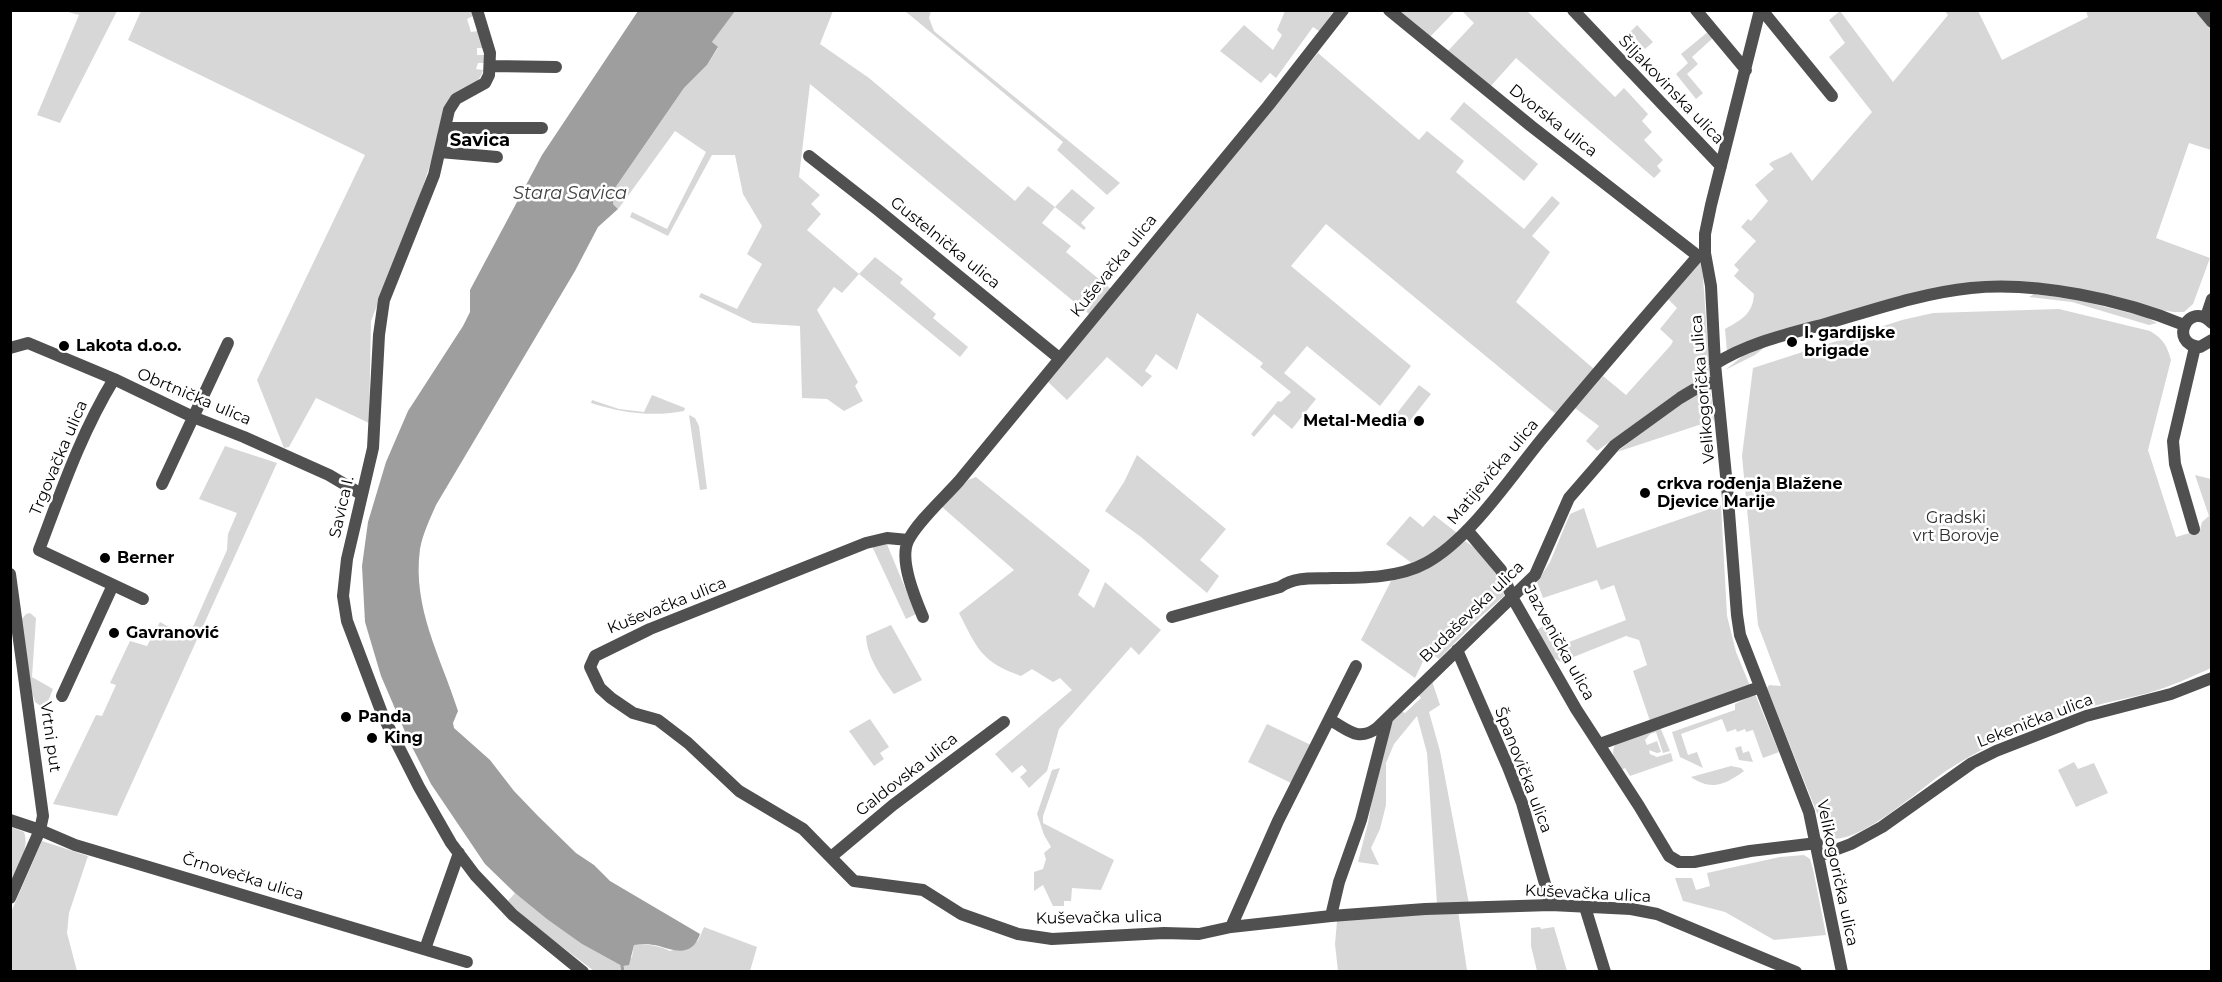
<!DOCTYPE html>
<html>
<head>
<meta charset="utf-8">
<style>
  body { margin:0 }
  #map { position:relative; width:2222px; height:982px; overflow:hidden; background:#fff; font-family:Montserrat,sans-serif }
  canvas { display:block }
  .frame { position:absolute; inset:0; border:12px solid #000; pointer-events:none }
</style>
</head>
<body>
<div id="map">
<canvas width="2222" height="982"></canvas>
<div class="frame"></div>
</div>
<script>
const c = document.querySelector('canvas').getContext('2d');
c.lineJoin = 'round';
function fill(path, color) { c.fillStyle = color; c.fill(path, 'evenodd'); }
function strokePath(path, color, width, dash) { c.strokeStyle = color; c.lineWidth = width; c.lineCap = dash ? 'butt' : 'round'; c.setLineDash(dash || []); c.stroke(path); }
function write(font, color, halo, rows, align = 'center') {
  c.font = font + ' Montserrat,sans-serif'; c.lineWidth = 5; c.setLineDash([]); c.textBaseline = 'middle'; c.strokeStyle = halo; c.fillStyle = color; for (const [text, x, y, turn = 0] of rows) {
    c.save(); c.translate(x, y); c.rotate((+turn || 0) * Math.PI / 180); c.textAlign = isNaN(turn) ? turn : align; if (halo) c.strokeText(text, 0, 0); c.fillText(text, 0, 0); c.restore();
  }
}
const green = new Path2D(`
  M735,10L833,11L820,44L869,78L1015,201L1028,186L1055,207L1072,189L1095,208L1081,223L1086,228L1084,230L1055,207L1042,223L1071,246L1066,252L1111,289L1089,314L810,84L799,177L820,195L811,204L821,214L807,230L859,274L875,257L903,279L900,283L936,314L933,318L968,347L960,357L859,274L842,293L834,287L817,310L858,382L855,386L863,401L844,411L827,399L802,398L800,326L753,323L699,297L701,293L737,309L762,264L747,254L762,226L743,194L735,155H712L668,236L630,217L632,212L667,229L706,152L675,131L622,204L618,209L613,204L615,188L684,88L707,65L718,48L712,42Z
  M65,11H117L60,123L37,115L79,15Z
  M141,11H472L473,16L467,19L471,32L478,31L484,48H477V55H485V63H478L476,69L483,70C479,85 466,90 453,96L418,201L371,321L369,423L316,398L289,447L284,448L257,380L365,155L128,40Z
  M905,11H931L929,18L934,31L1120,183L1107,195L1057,150L1063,142Z
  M1285,11H1334L1319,31L1313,27L1276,78L1270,73L1261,83L1220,51L1244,25L1273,50L1282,35L1277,30Z
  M1395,11H1455L1429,38Z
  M1462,11H1527L1615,97L1624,88L1648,114L1642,121L1652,132L1644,140L1663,160L1657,166L1661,171L1654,178L1516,58L1489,88L1447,52L1474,23Z
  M1840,11L1893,82L1948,15L1945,11H1978L2002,60L2088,17L2086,11H2196L2211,30V150L2189,143L2156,238L2210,258L2193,304L2184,312H2174L1979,285L1727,351L1725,329C1741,320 1753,314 1754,294L1734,276L1739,270L1734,265L1756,241L1741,227L1748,219L1751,221L1768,201L1755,185L1774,169L1769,164C1776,158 1784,158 1791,152L1812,181L1872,112L1829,57L1845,43L1829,20Z
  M1637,25L1653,42L1645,49L1630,32Z
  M1709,31L1714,37L1692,57L1698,64L1687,74L1703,93L1696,99L1676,74L1688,63L1681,54Z
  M1318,53L1419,140L1427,131L1464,161L1456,172L1524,229L1552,196L1560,203L1532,236L1550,252L1516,302L1594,369L1557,415L1326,224L1291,266L1411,366L1380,406L1307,346L1284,373L1316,399L1292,429L1274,414L1254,437L1251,434L1278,401L1281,402L1291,392L1260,367L1263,363L1197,313L1177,370L1156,354L1145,371L1152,376L1142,387L1107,357L1067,400L1045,379Z
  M1464,102L1538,164L1524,181L1450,119Z
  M1700,262L1702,263L1710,377L1677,393L1597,451L1586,441L1599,426L1575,408L1603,376L1626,395L1671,345L1673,341L1660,329L1677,308L1668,299Z
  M2034,294L2074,299L2146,317L2157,323L2149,325L2072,302L2029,297Z
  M2059,309L2150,331C2163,339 2167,345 2171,360L2148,450L2176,537L2200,530L2202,522L2209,516L2195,475L2211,479V668C2191,677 2170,687 2148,693C2125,699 2101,703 2078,711C2033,726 1989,743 1949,769C1924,785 1859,846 1830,838L1823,823H1821L1767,688L1769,685L1781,686L1758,625L1742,456L1753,368L1902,320L1933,313Z
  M1765,347L1755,355L1725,370L1743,356Z
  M1419,385L1431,394L1405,427L1394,417Z
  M1710,388L1714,420L1617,452C1646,429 1676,403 1710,388Z
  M652,395L685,408L684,411C651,417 623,413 591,403L592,400L619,409L644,412Z
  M689,415L695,418L699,426L707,489L700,490Z
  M225,446L277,463L117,816L53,804L96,715L102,716L116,685L110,683L130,641L147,646L160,622L188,638L227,550L228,534L237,513L199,499Z
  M1137,455L1226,529L1200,560L1219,576L1207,593L1141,537L1105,511L1124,482Z
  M976,477L1090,570L1078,595L1094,608L1105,582L1161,630L1139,655L1131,647L1059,729L1047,771L1029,788L1020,777L1027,771L1022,765L1012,773L995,754L1072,690L1060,678L1053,682L1032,669L1021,676C981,662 977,648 959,613L1014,570L942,507L968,480Z
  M1721,505L1727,616L1736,652L1750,686L1650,721L1633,671L1647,665L1639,640L1626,636L1561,662L1553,658L1537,630L1550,621L1564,644L1626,620L1614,585L1601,590L1597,580L1543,598L1537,582L1550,562L1570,514L1584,508L1597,548Z
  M1434,515L1457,533L1443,547L1413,564L1386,544L1410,516L1423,527Z
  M1465,541C1482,552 1503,574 1504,596L1478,619L1439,659L1428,651L1415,678L1361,640L1391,581C1421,575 1442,560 1465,541Z
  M886,542L916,614L906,619L871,544Z
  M30,613L36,618L32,677L53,689L45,709L35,702L32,692L21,620L26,614Z
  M891,625L922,680L894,694C882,678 867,658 866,636Z
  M1432,681L1440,705L1429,712L1440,751L1469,904H1437L1427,753L1417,716L1394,744L1386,763V805L1380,829L1371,848L1379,865L1358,862L1368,823L1375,782L1390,724L1401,711L1405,713L1421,698L1418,694Z
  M1755,694L1779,752L1763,758L1753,730L1746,732L1745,729L1737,732L1736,729L1727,732L1722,719L1681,734L1688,755L1697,752L1703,768L1680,757L1672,732L1735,710V704Z
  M870,719L889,747L880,753L884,759L874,766L849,731Z
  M1267,724L1313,746L1293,784L1248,762Z
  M1660,727L1670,751L1663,753L1656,732L1650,734L1645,740L1647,745L1657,741L1661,752L1657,753L1649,750L1650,754L1657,757L1671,753L1673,761L1630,776L1625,768L1621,770C1614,760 1610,753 1616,743Z
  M1741,746L1743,753L1749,751L1753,762L1739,760L1735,748Z
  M2074,762L2078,769L2094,763L2108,793L2076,807L2058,770Z
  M1731,766L1741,768L1744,771C1725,785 1711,791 1691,777Z
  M1060,768L1043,816V823L1114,860L1101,890L1072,888L1071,901H1064V906H1053L1043,885L1034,891V872L1043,869L1046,859L1044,853L1051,847L1044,835L1037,814L1052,770Z
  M11,827L24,832C30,848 17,869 11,883Z
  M42,841L88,856L69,913L67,933L77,971H11V912Z
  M1804,855L1810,859L1813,869L1826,935L1774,940L1725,912L1683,901L1675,878H1692L1696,890L1710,886L1707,873L1780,857Z
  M515,893L582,944L622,966L632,957L634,945C647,944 658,945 670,951L698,941L704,927L757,947L750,971H594L528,921L508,901Z
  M1458,911L1467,970L1477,971H1338L1335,944L1337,921Z
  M1540,927L1541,929L1554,927L1567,971H1537L1531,946V928Z`);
const water = new Path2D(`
  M638,11H735L712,42L718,47L707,65L684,88L615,188L613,204L618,209L598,227L575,271L436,505C430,519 423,533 420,549C412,608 441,657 458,711L453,723L454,728L490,760L514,791L538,816L576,853L594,865L610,881L700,934C692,957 676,951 659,946C651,944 643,944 634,945L629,965L622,966L582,944L547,919L515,893L485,864L431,784L409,741L381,676L365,622L362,566L368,522L386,462L408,411L463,326L470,312V290L542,155Z`);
const stream = new Path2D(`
  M622,966L623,972`);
const minor = new Path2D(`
  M477,10L490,53L489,75L485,83L456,99L449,110L434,175L384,300L379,335L373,448L347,559L343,596L347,621L383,716L419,787L451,843L475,875L513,915L583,972
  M1389,10L1531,126L1698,256
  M1573,10L1721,166
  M1696,10L1746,70
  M1760,10L1711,205L1705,234V253L1711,286L1715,364L1727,486L1737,615L1740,635L1809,812L1842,972
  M1760,10L1766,15L1832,96
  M2202,10L2212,22
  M491,66L556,67
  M445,128H542
  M440,152L497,157
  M809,156L878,210L1059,358
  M2206,317L2212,299
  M2212,323C2189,299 2167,344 2200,347L2212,340
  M10,348L28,343L114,379L193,417L244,437L329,475L361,494
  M1715,364C1748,343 1788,334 1825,324C1873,310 1922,293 1971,288C2036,281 2124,300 2184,325
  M114,379C81,433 61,492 39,550L143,599
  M162,484L228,343
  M2194,529L2175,464L2173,441L2195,347
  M1467,530L1501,570L1512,597L1576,709L1639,806L1669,856L1679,862H1694L1750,851L1817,843
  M908,540L887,538L866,543L650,629L595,656L590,667L600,688L611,698L633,713L658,720L688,743L739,791L803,829L854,881L923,890L961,914L1018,934L1052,939L1164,933L1199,934L1231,927L1331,916L1425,909L1551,905L1631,909L1657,914L1796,972
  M10,574L43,816L40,830L10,898
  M923,617C915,598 899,560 908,541C917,522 945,497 959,481L1268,106L1343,10
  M1172,617L1280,587C1297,576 1313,579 1332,578C1363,578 1399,578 1426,563C1469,540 1510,478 1541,440C1592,378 1645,317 1698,256L1705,253
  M1457,650L1508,767L1522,803L1551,905
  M62,696L113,585
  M1330,720C1349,730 1358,742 1377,728L1535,575L1569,498L1615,445L1680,398L1695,389L1716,381
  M1600,744L1760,687
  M10,820L40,830L75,845L467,962
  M1819,856L1851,844L1882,827L1972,763L1996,751L2086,716L2171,694L2212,678
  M831,857L893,805L1004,722
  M1585,907L1605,972
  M1331,916L1339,882L1361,820L1387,719
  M1231,927L1278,821L1356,666
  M425,949L459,853`);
const markers = [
  [1792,342,6,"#000"],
  [64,346,6,"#000"],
  [1419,421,6,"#000"],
  [1645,493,6,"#000"],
  [105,558,6,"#000"],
  [114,633,6,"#000"],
  [346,717,6,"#000"],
  [372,738,6,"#000"]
];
const streetNames = [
  ["Šiljakovinska ulica",1671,90,46],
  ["Dvorska ulica",1553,121,38],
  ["Gustelnička ulica",945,243,39],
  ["Kuševačka ulica",1114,266,-51],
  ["Velikogorička ulica",1703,389,-95],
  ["Obrtnička ulica",194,397,23],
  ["Trgovačka ulica",59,458,-67],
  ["Matijevička ulica",1493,472,-50],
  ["Savica I.",342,507,-77],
  ["Kuševačka ulica",667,606,-22],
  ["Budaševska ulica",1472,612,-44],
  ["Jazvenička ulica",1559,643,61],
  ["Lekenička ulica",2035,721,-21],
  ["Vrtni put",50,737,82],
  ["Španovička ulica",1523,770,69],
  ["Galdovska ulica",907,775,-38],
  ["Velikogorička ulica",1837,873,78],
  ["Črnovečka ulica",243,877,17],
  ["Kuševačka ulica",1588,894,3],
  ["Kuševačka ulica",1099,918,-1]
];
const poiNames = [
  ["I. gardijske",1804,333],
  ["brigade",1804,351],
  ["Lakota d.o.o.",76,346],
  ["Metal-Media",1407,421,"right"],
  ["crkva rođenja Blažene",1657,484],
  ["Djevice Marije",1657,502],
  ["Berner",117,558],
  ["Gavranović",126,633],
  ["Panda",358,717],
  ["King",384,738]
];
const parkNames = [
  ["Gradski",1956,518],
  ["vrt Borovje",1956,536]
];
const neighbourhoodNames = [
  ["Savica",480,141]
];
const waterNames = [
  ["Stara Savica",570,194]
];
fill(green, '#d7d7d7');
fill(water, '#9e9e9e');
strokePath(stream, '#9e9e9e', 3);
strokePath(minor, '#505050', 12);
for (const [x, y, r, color] of markers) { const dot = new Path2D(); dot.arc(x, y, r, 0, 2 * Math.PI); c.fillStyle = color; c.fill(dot); strokePath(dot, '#fff', 2); }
write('16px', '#000', '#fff', streetNames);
write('bold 16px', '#000', '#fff', poiNames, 'left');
write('16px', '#2e2e2e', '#fff', parkNames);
write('bold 18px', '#000', '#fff', neighbourhoodNames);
write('italic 18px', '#3f3f3f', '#fff', waterNames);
</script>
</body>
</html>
